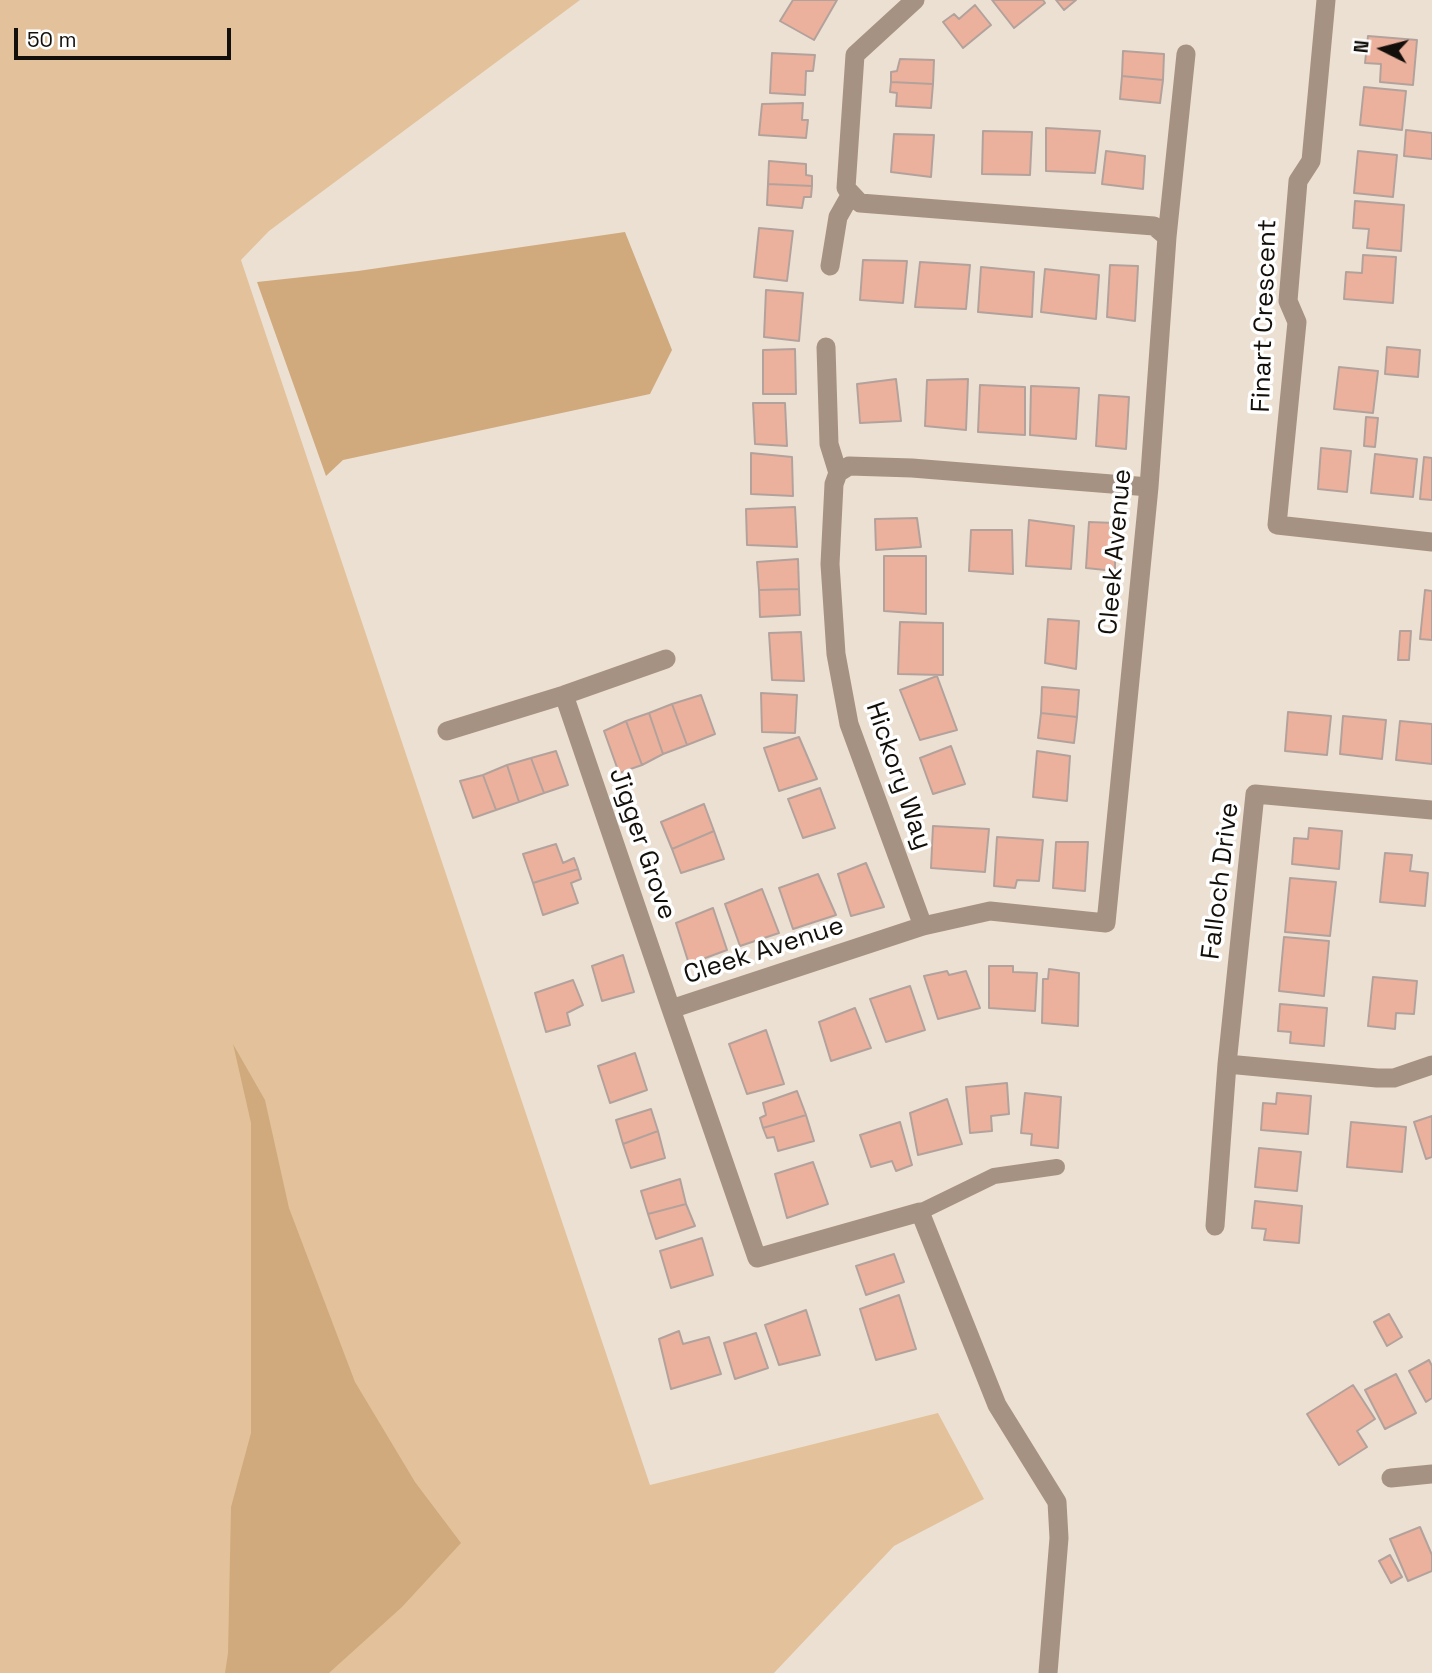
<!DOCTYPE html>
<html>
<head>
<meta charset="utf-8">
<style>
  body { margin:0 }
  #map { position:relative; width:1432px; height:1673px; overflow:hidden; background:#ece0d3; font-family:"Space Grotesk",sans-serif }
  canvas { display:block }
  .north { position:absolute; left:1348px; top:14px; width:70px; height:70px; -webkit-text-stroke:5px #fff; paint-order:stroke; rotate:276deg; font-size:19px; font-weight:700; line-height:28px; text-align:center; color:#130f0a }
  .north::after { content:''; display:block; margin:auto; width:24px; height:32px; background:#130f0a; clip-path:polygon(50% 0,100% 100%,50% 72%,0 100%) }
  .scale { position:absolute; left:14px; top:28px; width:217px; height:32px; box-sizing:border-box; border:4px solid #130f0a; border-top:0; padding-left:9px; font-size:21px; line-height:24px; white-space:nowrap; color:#130f0a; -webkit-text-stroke:5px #fff; paint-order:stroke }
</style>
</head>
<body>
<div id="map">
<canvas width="1432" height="1673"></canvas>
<div class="north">N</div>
<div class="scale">50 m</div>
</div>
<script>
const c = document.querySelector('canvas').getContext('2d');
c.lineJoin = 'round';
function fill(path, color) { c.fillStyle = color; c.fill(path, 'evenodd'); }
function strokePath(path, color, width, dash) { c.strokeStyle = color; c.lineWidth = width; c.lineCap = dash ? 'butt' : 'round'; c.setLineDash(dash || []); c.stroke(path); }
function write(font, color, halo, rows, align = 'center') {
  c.font = font + ' "Space Grotesk",sans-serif'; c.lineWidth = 7; c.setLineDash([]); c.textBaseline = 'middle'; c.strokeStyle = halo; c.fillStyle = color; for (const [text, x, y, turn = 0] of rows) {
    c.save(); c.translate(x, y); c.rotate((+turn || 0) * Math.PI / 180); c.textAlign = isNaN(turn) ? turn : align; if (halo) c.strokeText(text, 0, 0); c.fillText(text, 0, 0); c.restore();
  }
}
const green = new Path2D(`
  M0,0H580L269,231L241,260L650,1485L938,1413L984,1499L894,1546L774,1673H0Z`);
const forest = new Path2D(`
  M625,232L672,350L650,394L343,460L326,476L257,282L358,271Z
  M233,1044L265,1100L289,1208L355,1382L415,1482L461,1543L402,1607L329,1673H225L228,1653L231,1507L251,1433V1123Z`);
const building = new Path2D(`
  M793,0H837L814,40L780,21Z
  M992,0H1043L1045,3L1014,28Z
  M1056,0H1076L1064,10Z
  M975,5L991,25L963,48L943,22L954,14L959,19Z
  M1368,36L1417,40L1413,85L1380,82L1381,64L1365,63Z
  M1123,51L1164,54L1163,80L1122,76Z
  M772,53L815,55L813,71H806L805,95L770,93Z
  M900,59L934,60L933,84L891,82V72L897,71Z
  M1122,76L1163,80L1160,103L1120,99Z
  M891,82L933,84L931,108L896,106L897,93L890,92Z
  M1364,87L1406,91L1402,130L1360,125Z
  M803,103L802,120H808L806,138L759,135L762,104Z
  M1046,128L1100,131L1095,173L1046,171Z
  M1406,130L1432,133V159L1404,156Z
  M983,131L1032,132L1030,175L982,174Z
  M894,134L934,135L931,177L891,172Z
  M1106,151L1145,156L1143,189L1102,184Z
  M1358,151L1397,155L1393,197L1354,193Z
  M769,161L806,164V175L812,176V186L768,184Z
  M768,184L812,186L811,197H804L802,208L767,205Z
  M1355,201L1404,205L1401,251L1367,248L1369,229L1353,228Z
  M759,228L793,231L787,281L754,277Z
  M1363,255L1396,257L1393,303L1344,299L1346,272L1362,273Z
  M863,260L907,261L903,303L860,300Z
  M920,262L970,265L966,309L915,307Z
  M1110,265L1138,266L1135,321L1107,317Z
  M981,267L1034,272L1032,317L978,312Z
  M1045,269L1099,275L1096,319L1041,312Z
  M766,290L803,293L799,341L764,337Z
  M1387,347L1420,350L1418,377L1385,374Z
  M795,349L796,394H763V350Z
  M1339,367L1378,371L1373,413L1334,409Z
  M896,379L901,421L860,423L857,384Z
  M968,379L966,430L925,426L927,380Z
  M980,385L1025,387V435L978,432Z
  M1031,386L1079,388L1076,439L1030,435Z
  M1099,395L1129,397L1126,449L1096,446Z
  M753,403H785L787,446L755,444Z
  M1366,417L1378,418L1375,447L1364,446Z
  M1321,448L1351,451L1347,492L1318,489Z
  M751,453L792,457L793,496L751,494Z
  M1375,454L1417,459L1413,497L1371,493Z
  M1424,457L1432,458V500L1420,499Z
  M795,507L797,547L747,545L746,509Z
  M917,518L921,547L876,550L875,519Z
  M1029,520L1074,526L1071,569L1026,566Z
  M1089,522L1115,523V571L1086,568Z
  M971,530H1012L1013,574L969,571Z
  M884,556H926V614L884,611Z
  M798,559L799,589L759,590L757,562Z
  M799,589L800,615L760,617L759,590Z
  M1425,590L1432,591V640L1420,639Z
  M1048,619L1079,621L1076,669L1045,663Z
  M900,622L943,623V675L898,674Z
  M1400,631H1411L1409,660H1398Z
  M801,632L804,681L772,680L769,633Z
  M937,676L957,730L920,740L900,690Z
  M1042,687L1079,690L1077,717L1041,713Z
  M761,693L797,695L795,733L762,732Z
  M701,695L715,734L687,745L672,704Z
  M672,704L687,745L663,754L649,713Z
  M1288,712L1331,716L1327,755L1285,751Z
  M649,713L663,754L642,765L626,721Z
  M1041,713L1077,717L1074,743L1038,738Z
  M1343,716L1386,720L1382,759L1340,754Z
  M626,721L642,765L619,773L604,731Z
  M1400,721L1432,724V764L1396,760Z
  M799,737L817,779L779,791L764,748Z
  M951,746L965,784L933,794L920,758Z
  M556,751L568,785L544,793L531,758Z
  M1037,751L1070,756L1067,801L1033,797Z
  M531,758L544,793L519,802L507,765Z
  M507,765L519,802L496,810L483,775Z
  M483,775L496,810L473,818L460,781Z
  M820,788L835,828L803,838L788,799Z
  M704,804L714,831L672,849L661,822Z
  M933,826L989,829L985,872L931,868Z
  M1309,828L1342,831L1339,869L1292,864L1294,838L1308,839Z
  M714,831L724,859L681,873L672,849Z
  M997,837L1043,840L1039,881L1017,880L1015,888L994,886Z
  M1056,842H1088L1085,891L1053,888Z
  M556,844L563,863L574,858L578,869L533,883L523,854Z
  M1385,853L1412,855L1410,871L1428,873L1425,906L1380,902Z
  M866,863L884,907L851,916L838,874Z
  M578,869L581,879L571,883L578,903L543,915L533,883Z
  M818,874L836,915L793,929L779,888Z
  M1290,878L1336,882L1330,936L1285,932Z
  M762,889L779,933L740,946L725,904Z
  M713,908L727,950L689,964L676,923Z
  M1284,937L1329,941L1324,996L1279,991Z
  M623,955L634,992L602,1001L592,966Z
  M989,966H1013V972L1037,973L1035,1011L989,1008Z
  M1049,969L1079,973L1078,1026L1042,1023L1043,979H1048Z
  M947,971L949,975L966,971L980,1008L938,1019L924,976Z
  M1373,977L1417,981L1414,1014L1396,1013L1395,1029L1368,1026Z
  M573,980L583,1005L567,1013L570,1025L546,1032L535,993Z
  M910,986L925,1030L886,1042L870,999Z
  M1280,1004L1327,1008L1324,1046L1290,1043L1291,1032L1278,1031Z
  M855,1008L871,1048L831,1061L819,1022Z
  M766,1030L784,1084L747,1094L729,1044Z
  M635,1053L647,1090L610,1103L598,1066Z
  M1007,1083L1009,1114L991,1116L992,1131L970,1133L966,1087Z
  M797,1091L806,1115L763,1128L760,1118L766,1115L763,1103Z
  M1025,1093L1061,1097L1058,1148L1031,1145L1032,1134L1021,1133Z
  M1277,1093L1311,1096L1308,1134L1261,1130L1263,1103L1276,1104Z
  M947,1099L962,1144L918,1155L910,1113Z
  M651,1109L658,1131L623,1144L616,1120Z
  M806,1115L814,1141L778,1151L774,1137L767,1138L763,1128Z
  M1432,1116V1157L1426,1159L1414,1122Z
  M900,1122L912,1165L896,1171L892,1161L871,1167L860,1135Z
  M1351,1122L1406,1127L1402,1172L1347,1167Z
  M658,1131L665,1158L631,1168L623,1144Z
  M1259,1148L1301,1152L1297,1191L1255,1187Z
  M813,1162L828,1204L787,1218L775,1174Z
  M680,1179L686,1204L648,1214L641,1191Z
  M1255,1201L1302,1206L1299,1243L1264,1240L1266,1229L1252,1228Z
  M686,1204L695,1226L656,1239L648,1214Z
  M702,1238L713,1275L671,1288L660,1251Z
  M894,1254L904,1282L866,1295L856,1266Z
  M899,1295L916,1349L876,1360L860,1309Z
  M806,1310L820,1355L779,1365L765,1325Z
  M1389,1314L1402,1337L1387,1346L1374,1322Z
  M679,1331L683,1344L709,1337L721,1374L671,1389L659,1339Z
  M756,1333L768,1368L735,1379L724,1343Z
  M1429,1360L1432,1366V1398L1426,1402L1409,1371Z
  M1396,1374L1416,1413L1385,1429L1365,1390Z
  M1353,1385L1375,1419L1357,1431L1367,1447L1339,1465L1307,1414Z
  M1420,1527L1432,1555V1571L1408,1581L1390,1539Z
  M1390,1555L1402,1577L1391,1583L1379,1561Z`);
const service = new Path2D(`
  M920,1212L994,1176L1057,1167`);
const minor = new Path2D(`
  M915,0L855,55L846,188L860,203L1154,226L1167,237L1149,487L1106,923L990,911L923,926L671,1009L757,1258L920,1212L997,1405L1057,1502L1059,1538L1048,1673
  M1326,0L1311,161L1298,181L1288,301L1297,322L1277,525L1432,542
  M1167,237L1186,54
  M830,266L838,217L851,194
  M826,347L829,444L838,473
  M564,695L671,1009
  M447,731L564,695L666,659
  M923,926L849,724L836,654L830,564L834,484L838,473L849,466L912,468L1149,487
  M1227,1064L1377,1078H1394L1432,1065
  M1215,1226L1227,1064L1255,794L1432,810
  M1391,1478L1432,1474`);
const streetNames = [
  ["Finart Crescent",1265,316,-88],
  ["Cleek Avenue",1116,552,-85],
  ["Hickory Way",898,776,71],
  ["Jigger Grove",642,844,71],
  ["Falloch Drive",1221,881,-83],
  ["Cleek Avenue",764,951,-18]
];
fill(green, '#e3c29b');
fill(forest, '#d0aa7d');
fill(building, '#ecb19d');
strokePath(building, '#b3a29c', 2);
strokePath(service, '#a69282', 16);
strokePath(minor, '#a69282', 19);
write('26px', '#130f0a', '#fff', streetNames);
</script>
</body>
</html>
